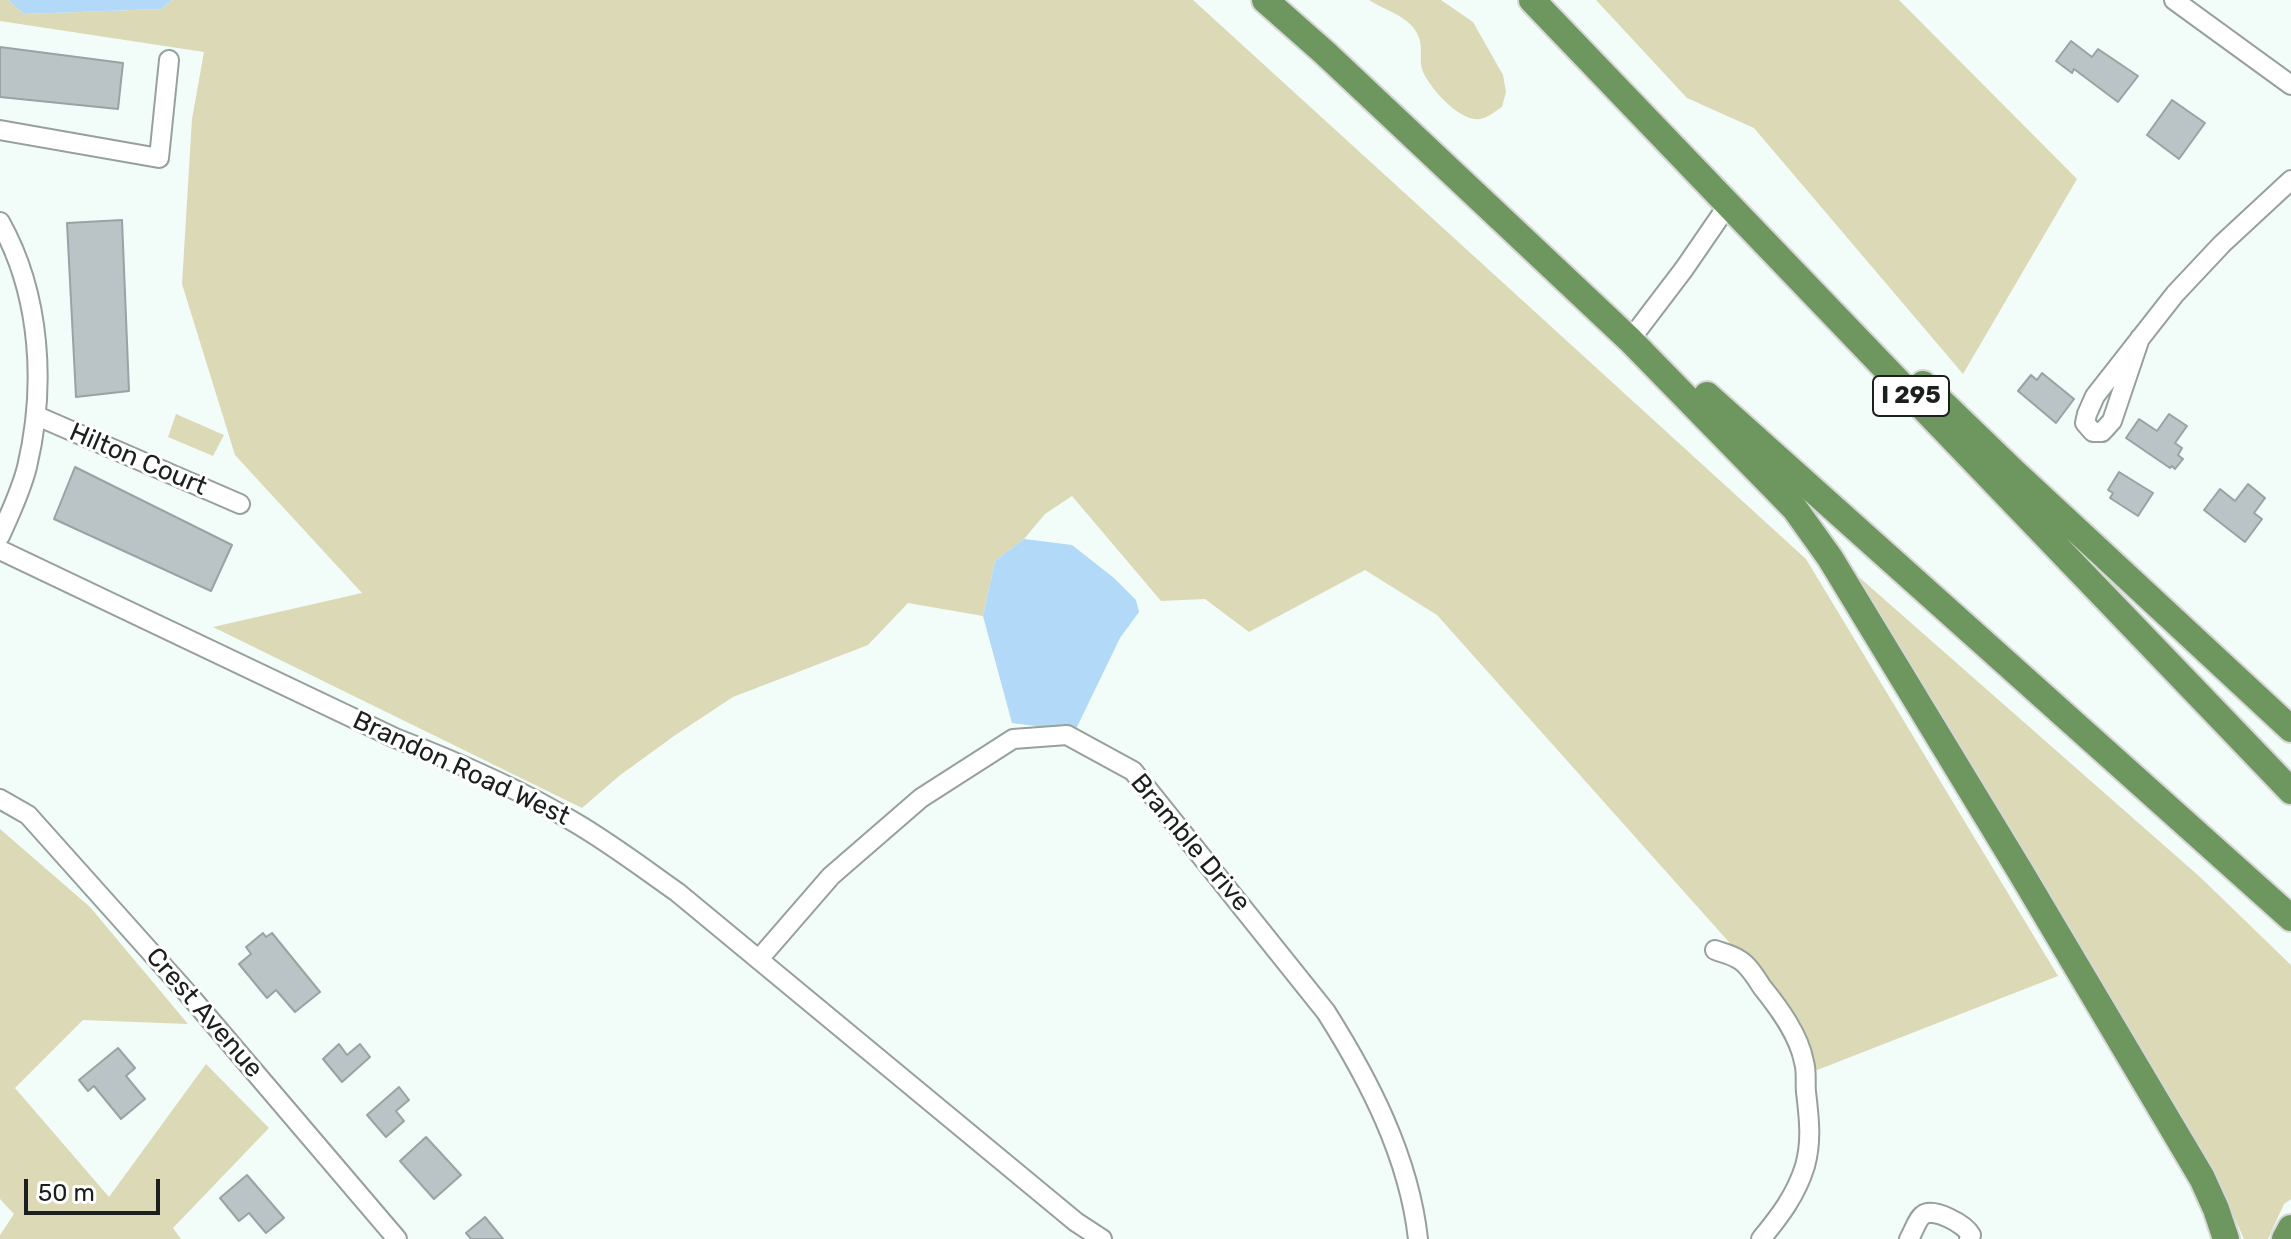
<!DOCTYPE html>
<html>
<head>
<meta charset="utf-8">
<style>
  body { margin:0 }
  #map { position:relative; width:2291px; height:1239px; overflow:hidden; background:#f2fcf8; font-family:Rubik,sans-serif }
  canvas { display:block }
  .scale { position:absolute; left:24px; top:1179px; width:136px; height:36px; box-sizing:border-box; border:4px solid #1b1f1d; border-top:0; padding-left:10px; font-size:24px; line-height:28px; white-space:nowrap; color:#1b1f1d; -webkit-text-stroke:6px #fff; paint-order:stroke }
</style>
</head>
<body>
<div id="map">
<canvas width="2291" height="1239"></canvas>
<div class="scale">50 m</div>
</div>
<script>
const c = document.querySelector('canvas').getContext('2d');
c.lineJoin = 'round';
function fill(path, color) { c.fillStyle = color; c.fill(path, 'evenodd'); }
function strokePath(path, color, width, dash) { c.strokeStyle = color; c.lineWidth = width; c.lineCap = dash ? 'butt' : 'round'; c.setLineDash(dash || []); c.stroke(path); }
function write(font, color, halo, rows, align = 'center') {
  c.font = font + ' Rubik,sans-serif'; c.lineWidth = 6; c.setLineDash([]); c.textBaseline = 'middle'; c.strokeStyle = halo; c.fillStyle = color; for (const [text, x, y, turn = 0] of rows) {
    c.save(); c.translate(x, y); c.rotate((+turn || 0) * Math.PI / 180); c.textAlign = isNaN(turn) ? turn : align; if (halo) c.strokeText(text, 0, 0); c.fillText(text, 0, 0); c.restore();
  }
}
const green = new Path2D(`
  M0,0H8L24,14L161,9L172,0H1193L1806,559L2058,976L1812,1072L1778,997L1437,615L1365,570L1249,632L1205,599L1161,601L1072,496L1045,514L1024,539L995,561L983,616L908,603L868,645L733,697L674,736L619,776L582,808L213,627L362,593L235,455L182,284L192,119L204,52L0,21Z
  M1369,0H1441L1473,22L1503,75L1506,92L1502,107C1496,111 1487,118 1480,119C1460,122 1432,90 1424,74C1416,58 1428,45 1412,26C1401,14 1383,9 1369,0Z
  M1596,0H1899L2077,179L1963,374L1754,128L1687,98Z
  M176,414L224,435L213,456L168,437Z
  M1852,571L2200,877L2291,965V1199L2284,1204L2268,1239H2244L2210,1163Z
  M0,829L90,907L188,1024L83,1020L15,1088L109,1197L206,1064L269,1128L173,1228L181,1239H0V1235L14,1214L0,1199Z`);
const water = new Path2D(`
  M8,0H172L161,9L24,14Z
  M1024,539L1072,545L1114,578L1136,600L1139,612L1120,638L1075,731L1012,723L983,616L995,561Z`);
const building = new Path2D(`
  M2071,41L2092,57L2098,49L2138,76L2118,102L2074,69L2072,73L2056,61Z
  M0,47L123,63L118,109L0,97Z
  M2172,100L2205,123L2179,159L2147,135Z
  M122,220L129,391L76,397L67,223Z
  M2042,373L2074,399L2056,423L2018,391L2031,375L2037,380Z
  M2169,414L2187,426L2175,443L2182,448L2178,455L2183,459L2175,469L2172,466L2170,468L2126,438L2139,419L2157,431Z
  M75,467L232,545L211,591L54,519Z
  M2119,472L2153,493L2138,516L2110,498L2113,493L2108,490Z
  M2248,484L2265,498L2254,513L2262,519L2245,542L2204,510L2220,489L2235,501Z
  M263,933L266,937L272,933L320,992L295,1012L276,990L267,998L239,964L251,954L246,947Z
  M339,1044L347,1055L360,1044L370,1057L342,1082L323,1059Z
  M118,1048L135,1068L126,1076L145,1099L121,1119L94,1086L88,1091L79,1080Z
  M399,1087L409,1100L396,1111L404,1121L386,1137L367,1115Z
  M426,1137L461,1175L434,1199L400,1161Z
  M247,1175L284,1218L266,1233L249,1213L239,1221L220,1198Z
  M485,1217L503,1239H471L466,1233Z`);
const minor = new Path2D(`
  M2174,0L2291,85
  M0,130L159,158L169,60
  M0,222C41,295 46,387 27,467C21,491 10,514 0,536
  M2140,338L2112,421L2102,432H2093L2085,423L2087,414L2095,396L2175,294L2222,244L2291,180
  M1630,340L1684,269L1728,205
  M37,416L240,504
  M0,550L395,738C457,762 518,788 574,822C610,843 643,868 677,892L1076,1222L1102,1239
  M0,799L28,815L189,995L397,1239
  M1715,950C1723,953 1732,955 1738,959C1748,964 1756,978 1762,987C1779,1008 1799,1035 1804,1062C1807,1072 1805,1082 1806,1092C1809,1117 1812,1141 1805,1166C1796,1195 1780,1216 1761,1239
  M759,959L831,876L921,798L1013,739L1067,735L1133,771L1326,1012C1369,1080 1409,1157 1418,1239
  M1909,1239C1913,1233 1917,1219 1923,1215C1933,1207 1965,1224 1971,1235L1969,1239`);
const highway = new Path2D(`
  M1265,0L1325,53L1630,340L1795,509L1830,558L2020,871L2202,1178L2216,1209L2226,1239
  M1532,0L2291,791
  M1923,384L2012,470L2291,729
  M1707,395L2291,918
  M2285,1239L2291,1228`);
const shields = [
  [1911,396,76]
];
const shieldNames = [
  ["I 295",1911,396]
];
const streetNames = [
  ["Hilton Court",138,460,23],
  ["Brandon Road West",461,769,25],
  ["Bramble Drive",1190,843,50],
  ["Crest Avenue",204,1013,49]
];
fill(green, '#dcd9b7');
fill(water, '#b2d9f8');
fill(building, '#bac3c5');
strokePath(building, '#99a2a4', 2);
strokePath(minor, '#97a09d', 22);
strokePath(highway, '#d6d7d6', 30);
strokePath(minor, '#fff', 18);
strokePath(highway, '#6e975f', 26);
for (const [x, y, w] of shields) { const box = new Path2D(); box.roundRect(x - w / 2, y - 20, w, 40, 6); c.fillStyle = '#fff'; c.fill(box); strokePath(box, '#1b1f1d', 2); }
write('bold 24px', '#1b1f1d', null, shieldNames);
write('26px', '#1b1f1d', '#fff', streetNames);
</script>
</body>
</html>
